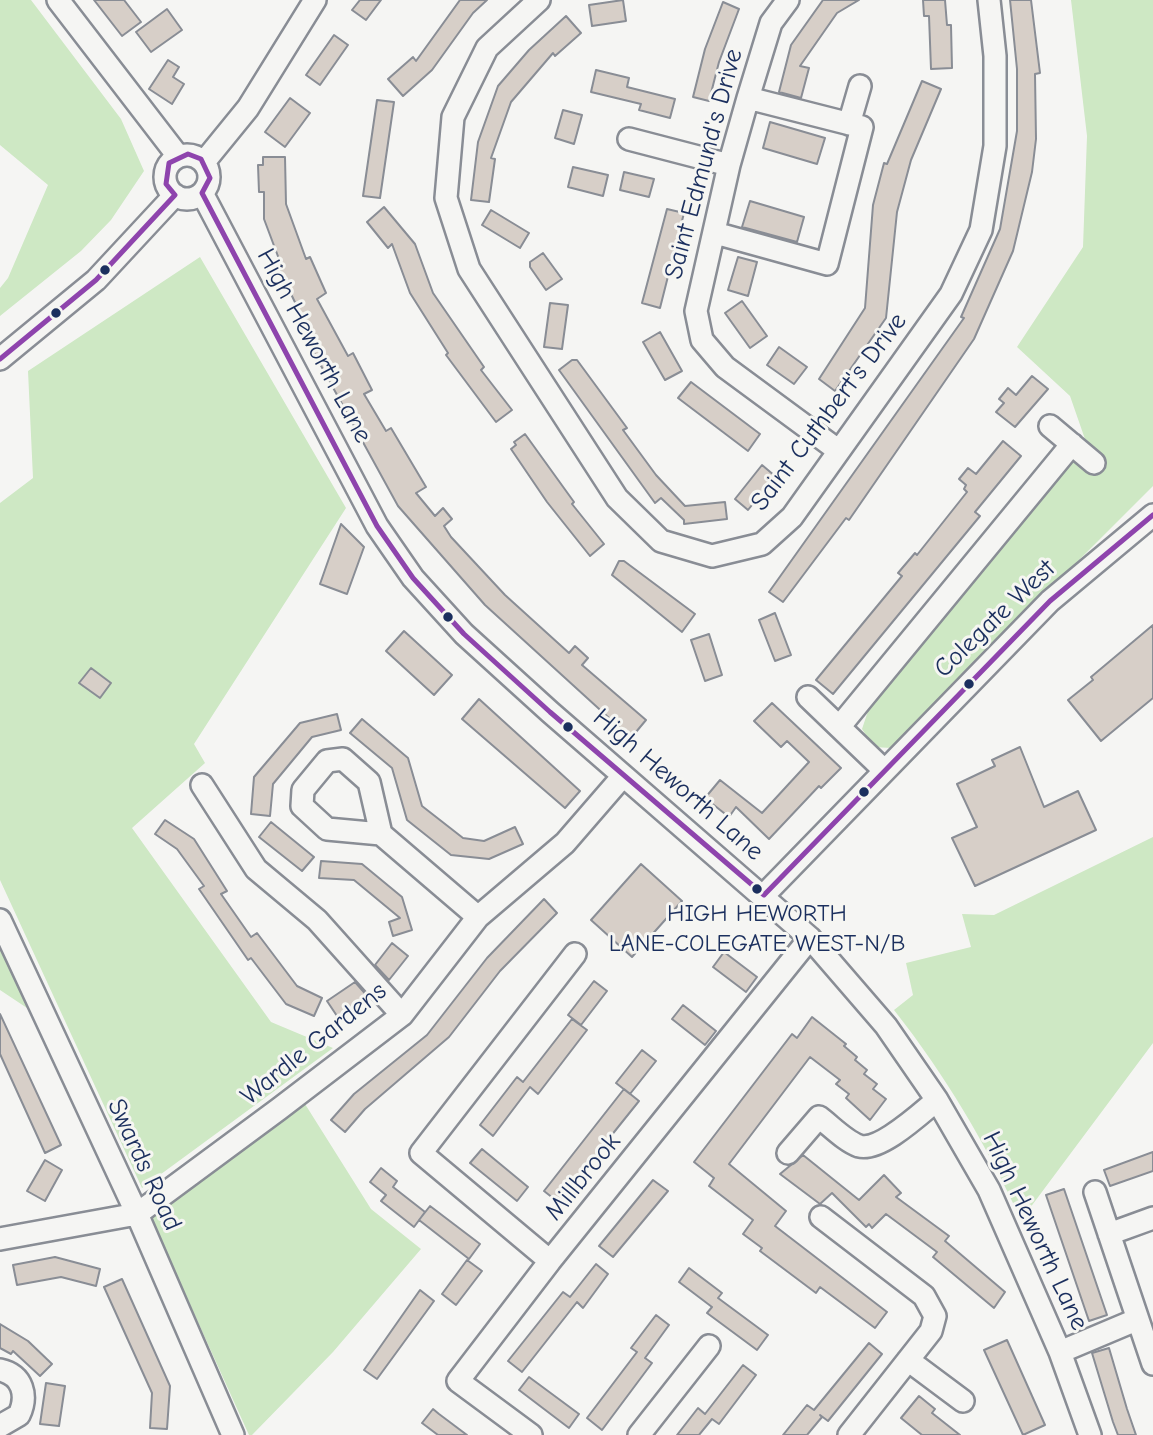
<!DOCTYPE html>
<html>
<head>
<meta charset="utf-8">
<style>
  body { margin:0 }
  canvas { display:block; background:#f5f5f3 }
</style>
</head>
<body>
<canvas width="1153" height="1435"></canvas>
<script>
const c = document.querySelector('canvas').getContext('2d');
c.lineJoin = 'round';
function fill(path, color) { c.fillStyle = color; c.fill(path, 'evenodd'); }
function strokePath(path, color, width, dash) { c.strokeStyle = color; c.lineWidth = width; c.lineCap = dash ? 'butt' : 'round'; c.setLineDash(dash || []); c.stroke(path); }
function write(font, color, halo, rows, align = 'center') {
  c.font = font + ' "Comic Neue",sans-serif'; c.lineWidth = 6; c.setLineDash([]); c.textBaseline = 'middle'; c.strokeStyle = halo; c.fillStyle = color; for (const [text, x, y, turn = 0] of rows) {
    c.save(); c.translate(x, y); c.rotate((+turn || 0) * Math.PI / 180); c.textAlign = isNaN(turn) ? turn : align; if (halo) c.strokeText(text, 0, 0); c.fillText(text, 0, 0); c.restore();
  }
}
const green = new Path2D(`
  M0,0H31L121,119L144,171L111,220L81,251L0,316V288L8,278L48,185L0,145Z
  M1071,0H1153V486L891,748L874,747L862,729L869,708L1086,442L1070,396L1017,347L1083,247L1087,136Z
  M200,257L346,508L194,744L205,763L132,828L271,1022L333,1048L142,1188L0,880V503L33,478L28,371Z
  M1153,837V1043L1021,1220C986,1144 946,1076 894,1010L913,995L906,963L971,947L962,914L994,915Z
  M0,942L30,1010L0,990Z
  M305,1104L371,1209L421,1249L333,1352L252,1435H249L150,1216Z`);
const building = new Path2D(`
  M94,0H124L141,22L122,36Z
  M360,0H381L366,20L352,10Z
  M460,0H487L473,13L432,70L403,96L388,79L413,57L416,61Z
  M623,0L626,21L592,26L589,5Z
  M823,0H859L837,13L800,66L809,68L801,98L779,92L791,45Z
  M923,0H945L947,25H951L952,68L931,69L929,16H924Z
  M1010,0H1031L1040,73L1035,74L1036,139L1032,172L1013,251L974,339L849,520L846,518L783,602L769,592L964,318L961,317L1000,229L1017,131V69Z
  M723,2L739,9L719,62L709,101L693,97L705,49Z
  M167,9L182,30L151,52L136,32Z
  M566,16L581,33L555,56L553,53L511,102L491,158L495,159L489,202L471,200L478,142L498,86L529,50Z
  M334,35L348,45L320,85L306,75Z
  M168,60L179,67L173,77L184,84L172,104L149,89Z
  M596,70L629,78L627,87L675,99L670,118L639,110L641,104L591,92Z
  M922,81L941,89L911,160L897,212L886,318L835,391L819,379L865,308L873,205L884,163L887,164Z
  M290,98L310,113L285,147L265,132Z
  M377,100L394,102L380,198L363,196Z
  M563,110L582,115L574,144L555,138Z
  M770,122L825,138L817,164L763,148Z
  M263,157H285L286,204L306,259L310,257L326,293L317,299L348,356L353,353L372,390L364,394L386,431L391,428L426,487L416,493L435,516L443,508L452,519L444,526L451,537L505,595L569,653L575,646L588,658L582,665L646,720L631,738L485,605L398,506L297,322L303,319L279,269L282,267L264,219V192H259L258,165H263Z
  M573,167L608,175L603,196L568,187Z
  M624,172L654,179L649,197L620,190Z
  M750,201L804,217L797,242L742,227Z
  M384,207L415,244L433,293L484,367L481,370L512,410L496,422L446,355L448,353L410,293L392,244L388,248L367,222Z
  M667,209L684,213L660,308L642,303Z
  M491,210L529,233L520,248L482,225Z
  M543,253L562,279L546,290L530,267V262Z
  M738,257L757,262L748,296L728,290Z
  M742,301L767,336L750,348L725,313Z
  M550,303L568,305L562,349L544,347Z
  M660,332L682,371L665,380L643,342Z
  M779,347L807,367L794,384L767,365Z
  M572,360H577L627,428L623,430L656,475L685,506L725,502L727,519L684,524V520L661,498L655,503L559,370Z
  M1032,376L1048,389L1015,427L996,412L1004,403L999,399L1008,388L1016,395Z
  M691,382L760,434L748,451L678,398Z
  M525,434L574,502L572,504L604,544L590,556L547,502L511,449L516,445L514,442Z
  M1003,441L1021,456L975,512L980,516L833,694L816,680L902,576L898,573L915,553L917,555L967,492L964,489L966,485L959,479L968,468L976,474Z
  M762,465L775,476L748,510L735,499Z
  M341,524L364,547L347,594L320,584Z
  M619,561H624L695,614L682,632L612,575Z
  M775,613L791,655L775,661L759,620Z
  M1153,625V698L1101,741L1068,700L1093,680L1091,677Z
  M404,631L452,675L434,695L386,651Z
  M709,634L722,675L705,681L691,640Z
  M91,668L111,683L100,698L79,683Z
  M479,699L580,791L565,808L462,719Z
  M772,703L841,768L821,788L819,786L769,839L736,807L729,817L705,798L720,780L762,813L809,762L787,741L781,747L754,721Z
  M337,714L341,730L312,737L273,784L270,816L251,814L254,777L300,723Z
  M362,719L408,758L422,806L463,838L484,841L515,827L523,844L489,859L451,855L407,820L392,768L350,733Z
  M1020,747L1044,807L1078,791L1096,830L975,886L952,838L977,827L957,784L995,766L992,760Z
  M165,820L194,839L227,891L221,894L251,937L257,933L297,986L322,998L314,1016L286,1004L251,958L248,960L199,889L204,886L177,849L155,834Z
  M271,822L314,857L302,871L259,837Z
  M321,861L362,864L402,897L412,930L393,936L389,922L400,918L354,880L319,878Z
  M641,864L682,901L632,957L591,920Z
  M544,899L557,913L500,971L449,1037L365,1109L345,1132L331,1120L354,1094L427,1035L487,958Z
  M392,943L408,956L389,980L375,965Z
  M724,952L757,977L746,992L713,967Z
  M594,981L607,991L581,1025L568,1015Z
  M355,982L369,998L339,1019L327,1001Z
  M683,1005L716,1031L705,1045L672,1019Z
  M0,1014L61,1145L45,1153L0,1054Z
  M812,1017L846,1044L844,1046L857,1057L855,1060L867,1070L864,1074L877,1084L873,1089L886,1099L870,1120L846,1098L849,1094L836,1084L840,1080L810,1057L729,1164L786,1211L775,1226L887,1312L875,1328L820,1287L816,1293L760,1251L762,1248L743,1234L753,1220L709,1186L714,1178L694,1162L792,1034L797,1038Z
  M572,1019L587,1030L538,1094L530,1087L493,1136L480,1125L517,1077L523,1082Z
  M642,1050L656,1061L630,1094L616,1083Z
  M624,1089L639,1101L558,1202L544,1191Z
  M482,1149L528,1187L517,1201L470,1163Z
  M1153,1152V1171L1110,1186L1104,1170Z
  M803,1155L859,1200L884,1175L901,1193L896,1197L949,1236L945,1241L1005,1292L994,1308L933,1257L937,1252L886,1214L872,1228L869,1224L866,1227L832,1193L820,1204L780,1174Z
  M45,1160L62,1170L45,1201L27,1191Z
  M381,1168L397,1181L393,1187L425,1212L414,1227L381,1201L386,1195L370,1182Z
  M653,1180L668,1191L613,1257L599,1246Z
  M1064,1189L1107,1315L1089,1321L1046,1195Z
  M430,1206L480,1244L469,1259L419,1220Z
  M55,1257L100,1269L96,1286L61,1277L17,1285L13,1265Z
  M467,1260L482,1271L456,1305L442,1294Z
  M596,1264L608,1274L583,1308L577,1302L522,1372L508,1361L563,1292L570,1297Z
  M689,1268L722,1293L718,1298L768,1335L757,1350L707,1313L712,1307L679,1282Z
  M122,1279L170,1386L167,1429L150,1428L152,1393L104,1287Z
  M420,1290L434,1301L377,1379L364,1370Z
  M656,1315L669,1325L645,1358L652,1363L602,1430L587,1418L637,1352L631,1348Z
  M0,1324L28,1341L52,1364L40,1376L13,1351L11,1354L0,1348Z
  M1007,1340L1045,1425L1023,1435L984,1350Z
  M869,1343L882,1354L828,1421L820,1415L822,1417L807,1435H783L807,1405L814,1410Z
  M1109,1348L1127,1409L1136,1435H1118L1113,1422L1092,1353Z
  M743,1365L756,1375L719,1424L712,1419L699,1435H677L698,1408L705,1414Z
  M529,1377L579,1414L569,1428L519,1390Z
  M46,1383L65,1386L59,1426L40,1424Z
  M919,1396L935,1409L932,1413L960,1435H922L901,1418Z
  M433,1409L439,1414L467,1435H438L422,1423Z`);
const minor = new Path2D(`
  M58,0L178,156
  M539,0L487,48L453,117L446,198L469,269L617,498L661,541L712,556L762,544L792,517L951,294L981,230L995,146V56L989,0
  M788,0L771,23L748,98L729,165L696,311L702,340L725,367L839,451
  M849,124L860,86
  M629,139L729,165
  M165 177a22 22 0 1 1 44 0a22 22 0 1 1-44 0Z
  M204,162L248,108L315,0
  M202,193L377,526L413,578L464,634L550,712L810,938L886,1026L937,1100L989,1190L1060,1352L1090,1435
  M715,233L827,264L862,127L748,98
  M0,359L96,280L175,195
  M1050,426L1094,463
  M808,697L884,770
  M840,726L1072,444
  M202,785L256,869L317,920L402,1015
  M381,834L327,829L302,806L303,790L327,761L343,759L369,782L381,834L478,917
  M764,895L1050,601L1153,515
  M0,920L137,1214L233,1435
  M788,1153L819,1117C831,1126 845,1141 859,1146C880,1152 921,1113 937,1100
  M1095,1192L1153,1364
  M821,1217L924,1296L935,1316L931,1331L849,1435
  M1109,1234L1153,1218
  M0,1239L137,1214L279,1109L402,1015L478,917L565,843L623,776
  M550,1261L421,1153L575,954
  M1060,1352L1136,1320
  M908,1360L963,1401
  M0,1370C23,1375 28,1396 19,1415L0,1426
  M531,1435L458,1381L550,1261L810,938
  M639,1435L709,1346`);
const bus1 = new Path2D(`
  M0,359L96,280L175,195L166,184L169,163L188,154L201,159L210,178L202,193L377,526L413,578L464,634L550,712L764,895L1050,601L1153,515`);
const markers = [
  [105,270,6,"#1b2f5e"],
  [56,313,6,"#1b2f5e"],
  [448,617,6,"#1b2f5e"],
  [969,684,6,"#1b2f5e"],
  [568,727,6,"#1b2f5e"],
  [864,792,6,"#1b2f5e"],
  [757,889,6,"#1b2f5e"]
];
const busNames = [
  ["HIGH HEWORTH",757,914],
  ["LANE-COLEGATE WEST-N/B",757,944]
];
const streetNames = [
  ["Saint Edmund's Drive",704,164,-75],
  ["High Heworth Lane",314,346,62],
  ["Saint Cuthbert's Drive",829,412,-53],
  ["Colegate West",995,619,-44],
  ["High Heworth Lane",678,785,41],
  ["Wardle Gardens",314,1044,-39],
  ["Swards Road",144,1165,65],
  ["Millbrook",583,1177,-51],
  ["High Heworth Lane",1035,1231,65]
];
fill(green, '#cee8c4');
fill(building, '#d7cfc8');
strokePath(building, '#898d95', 2);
strokePath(minor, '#898d95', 26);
strokePath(minor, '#f5f5f3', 21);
strokePath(bus1, '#8e44ad', 5);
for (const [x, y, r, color] of markers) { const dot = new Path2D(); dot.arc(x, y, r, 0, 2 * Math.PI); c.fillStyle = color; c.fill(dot); strokePath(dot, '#f6f6f2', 2.5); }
write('24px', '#1b2f5e', '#f6f6f2', busNames);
write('26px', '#1b2f5e', '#f6f6f2', streetNames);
</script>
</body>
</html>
